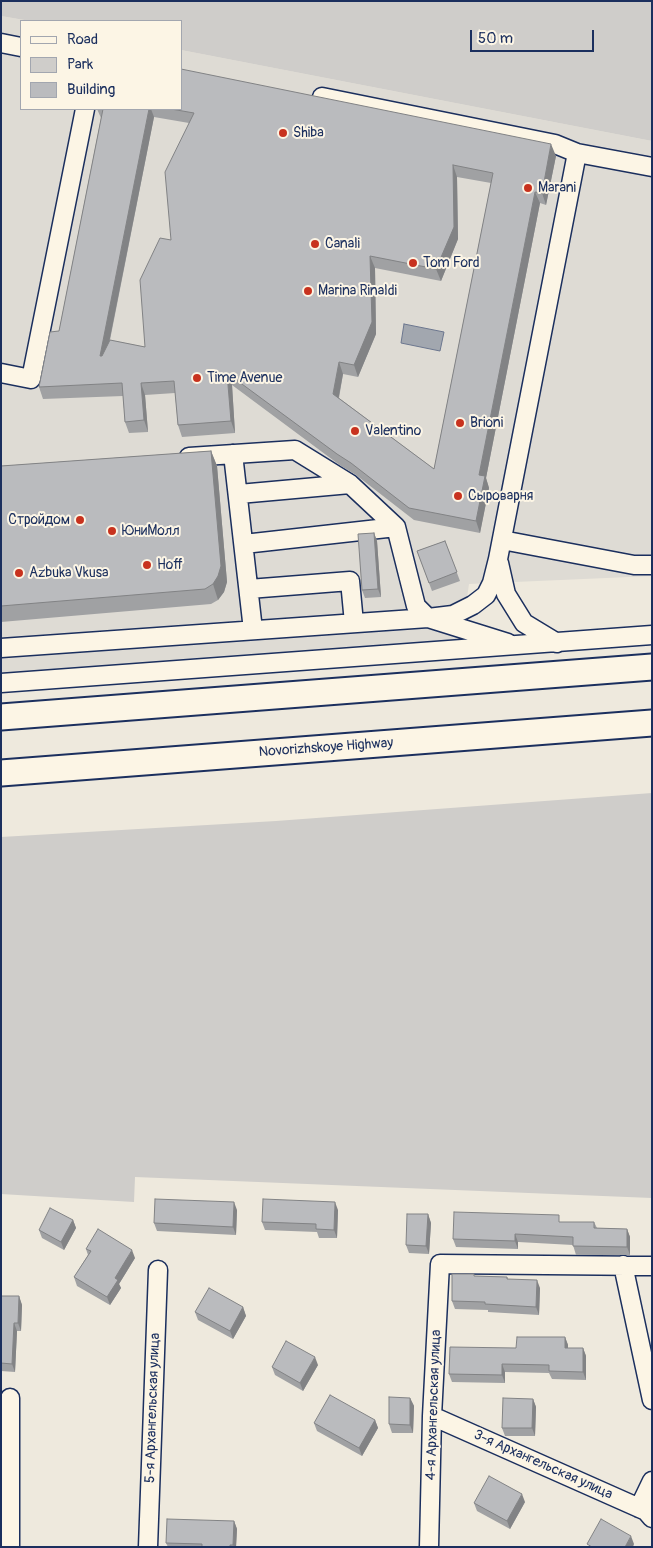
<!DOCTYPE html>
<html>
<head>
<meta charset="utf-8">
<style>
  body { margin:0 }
  #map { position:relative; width:653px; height:1548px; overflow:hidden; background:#eee9dd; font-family:Pangolin,sans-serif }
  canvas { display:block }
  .frame { position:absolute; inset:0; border:2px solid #1b2f5e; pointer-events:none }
  .legend { position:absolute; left:20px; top:20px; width:162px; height:90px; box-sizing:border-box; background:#fcf5e5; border:1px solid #a2a6af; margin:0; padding:6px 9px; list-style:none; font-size:15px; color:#1b2f5e }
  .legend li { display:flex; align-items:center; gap:10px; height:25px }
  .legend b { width:25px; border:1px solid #a2a6af }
  .scale { position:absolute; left:470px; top:30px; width:124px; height:22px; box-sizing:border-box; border:2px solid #1b2f5e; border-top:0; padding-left:6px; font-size:15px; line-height:18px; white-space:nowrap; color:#1b2f5e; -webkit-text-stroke:4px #fcf5e5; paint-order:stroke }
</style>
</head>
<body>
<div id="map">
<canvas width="653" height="1548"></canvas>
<div class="frame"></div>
<ul class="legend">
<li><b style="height:6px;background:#fcf5e5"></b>Road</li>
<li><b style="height:14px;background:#cfcdca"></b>Park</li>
<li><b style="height:14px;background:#babbbe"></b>Building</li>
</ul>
<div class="scale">50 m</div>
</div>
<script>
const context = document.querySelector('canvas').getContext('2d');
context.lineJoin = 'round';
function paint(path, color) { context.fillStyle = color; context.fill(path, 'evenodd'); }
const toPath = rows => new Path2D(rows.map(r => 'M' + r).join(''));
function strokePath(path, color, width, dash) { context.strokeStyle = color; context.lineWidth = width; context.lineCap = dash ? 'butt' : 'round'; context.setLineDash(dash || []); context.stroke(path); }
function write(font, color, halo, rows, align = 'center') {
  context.font = font + ' Pangolin,sans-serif'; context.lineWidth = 4; context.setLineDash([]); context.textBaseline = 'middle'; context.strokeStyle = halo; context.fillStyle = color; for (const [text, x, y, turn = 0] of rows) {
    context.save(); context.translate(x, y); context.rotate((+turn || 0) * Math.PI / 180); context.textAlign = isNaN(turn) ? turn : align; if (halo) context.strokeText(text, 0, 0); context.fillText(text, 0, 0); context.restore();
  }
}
paint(toPath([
  [1,16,30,21,21,21,21,109,181,109,181,50,652,141,652,576,469,584,461,640,1,674]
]), '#dedbd4');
paint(toPath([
  [1,1,652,1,652,141,181,50,181,21,30,21,1,16],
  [652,793,652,1198,135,1177,134,1202,1,1194,1,837,276,821]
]), '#cfcdca');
const water = toPath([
  [404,324,444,332,440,351,401,343,404,324]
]);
paint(water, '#a2a7af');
strokePath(water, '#6c778f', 1);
const minor = toPath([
  [1,43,21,47],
  [322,97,555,144,577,153],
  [1,373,31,379,85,109],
  [233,454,253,630],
  [189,457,295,450,350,484,396,527,416,606,428,618,508,643],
  [239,494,350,484],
  [502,540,634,565,652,565],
  [244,544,396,527],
  [499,563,506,594,524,623,557,643],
  [249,589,350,581,354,623],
  [1,648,428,618,453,615,473,605,486,595,492,583,498,559,577,153,652,167],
  [1,683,652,635],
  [623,1265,652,1400],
  [10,1398,10,1547],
  [432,1416,646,1511,652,1518],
  [639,1508,652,1481],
  [148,1547,158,1270],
  [429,1547,432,1416,440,1264,652,1266]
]);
const highway = toPath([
  [1,717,652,667],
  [1,773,652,723]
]);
strokePath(minor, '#1b2f5e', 21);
strokePath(highway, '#1b2f5e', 29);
strokePath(minor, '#fcf5e5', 18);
strokePath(highway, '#fcf5e5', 25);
paint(toPath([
  [97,109,181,109,556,156,546,205,540,203,486,478,489,488,480,533,414,520,356,475,341,466,232,385,235,433,182,437,178,425,175,393,145,395,148,432,129,433,125,422,123,396,43,399,39,387,59,331,101,118],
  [154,117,189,123,171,240,145,347,110,340],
  [457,177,491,183,434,469,339,398,343,374,358,377,376,334,375,268,441,281,458,239],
  [211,451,217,466,227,582,224,592,218,600,211,604,1,622,1,466],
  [374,533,377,541,381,597,365,598,362,590],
  [445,541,460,581,432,591,417,551],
  [237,1210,236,1235,157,1231,154,1223],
  [338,1210,337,1238,319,1238,317,1232,265,1230,262,1222],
  [428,1214,431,1223,429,1254,409,1253,406,1245],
  [73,1220,76,1228,64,1250,42,1238,39,1230],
  [561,1222,594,1222,597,1228,627,1229,630,1237,630,1255,576,1255,573,1245,518,1242,518,1249,456,1247,453,1239],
  [86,1249,135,1258,119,1284,121,1288,110,1305,77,1286,74,1277,88,1255],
  [474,1274,474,1276,507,1277,508,1279,540,1288,539,1315,488,1312,488,1310,455,1309,452,1301],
  [1,1296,19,1296,22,1305,21,1331,17,1331,15,1372,1,1371],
  [243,1307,246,1316,233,1339,198,1320,195,1312],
  [565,1337,568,1345,568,1348,583,1348,586,1356,586,1380,552,1379,549,1373,505,1372,505,1383,452,1382,449,1374,516,1348],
  [318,1365,303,1391,275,1375,272,1367],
  [410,1398,414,1406,413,1433,392,1433,389,1424],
  [533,1399,536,1407,535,1436,505,1436,502,1428],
  [375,1420,378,1428,362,1456,317,1431,314,1423],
  [525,1502,510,1529,477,1511,474,1503],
  [234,1521,237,1529,236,1547,168,1547,166,1543]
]), '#a0a1a3');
paint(toPath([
  [149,109,151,109,154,117,104,368,100,356],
  [551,144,556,156,546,205,542,193],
  [453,165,457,177,458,239,441,281,436,269],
  [535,192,540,203,486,478,489,488,480,533,476,521,479,475],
  [370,256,375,268,376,334,358,377,354,365],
  [339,362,343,374,337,406,333,394],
  [227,373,232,385,235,433,231,421],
  [141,383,145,395,148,432,144,420],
  [211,451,217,466,227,582,224,592,218,600,213,584],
  [374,533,377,541,381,597,378,589],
  [234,1202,237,1210,236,1235,233,1227],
  [335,1202,338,1210,337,1238,334,1230],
  [428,1214,431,1223,429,1254,426,1246],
  [73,1220,76,1228,64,1250,61,1242],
  [627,1229,630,1237,630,1255,627,1247],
  [515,1234,518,1242,518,1249,515,1241],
  [132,1250,135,1258,119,1284,121,1288,110,1305,107,1297,115,1278],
  [537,1280,540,1288,539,1315,536,1307],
  [19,1296,22,1305,21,1331,18,1323],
  [243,1307,246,1316,233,1339,230,1331],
  [14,1323,17,1331,15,1372,12,1364],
  [565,1337,568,1345,568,1356,565,1348],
  [583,1348,586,1356,586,1380,583,1372],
  [315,1357,318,1365,303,1391,300,1383],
  [502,1364,505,1372,505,1383,502,1375],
  [410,1398,414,1406,413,1433,410,1425],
  [533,1399,536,1407,535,1436,532,1428],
  [375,1420,378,1428,362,1456,359,1448],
  [522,1494,525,1502,510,1529,507,1521],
  [234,1521,237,1529,236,1547,234,1547,233,1545],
  [631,1536,634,1544,633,1547,625,1547]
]), '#828385');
const building = toPath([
  [181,69,551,144,542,193,535,192,479,475,485,476,476,521,409,508,351,463,337,454,227,373,231,421,178,425,174,381,141,383,144,420,125,422,122,383,39,387,50,332,59,331,103,109,149,109,100,356,102,356,110,340,145,347,140,280,160,238,171,240,165,172,194,113,171,109,181,109,181,69],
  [453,165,493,173,434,469,333,394,339,362,354,365,372,322,370,256,436,269,454,227,453,165],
  [211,451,221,566,218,576,213,584,205,589,1,606,1,466,211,451],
  [374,533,378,589,362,590,358,534,374,533],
  [445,541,457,572,429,583,417,551,445,541],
  [155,1199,234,1202,233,1227,154,1223,155,1199],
  [263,1199,335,1202,334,1230,316,1229,316,1224,262,1222,263,1199],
  [50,1208,73,1220,61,1242,39,1230,50,1208],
  [454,1212,559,1215,559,1222,594,1222,594,1228,627,1229,627,1247,573,1246,573,1237,515,1234,515,1241,453,1239,454,1212],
  [407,1214,428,1214,426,1246,406,1245,407,1214],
  [98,1229,132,1250,115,1278,118,1280,107,1297,74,1277,91,1251,86,1249,98,1229],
  [452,1274,474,1274,474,1276,507,1277,507,1279,537,1280,536,1307,485,1304,485,1302,452,1301,452,1274],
  [209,1288,243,1307,230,1331,195,1312,209,1288],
  [1,1296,19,1296,18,1323,14,1323,12,1364,1,1363,1,1296],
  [517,1337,565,1337,565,1348,583,1348,583,1372,549,1371,549,1365,502,1364,502,1375,449,1374,450,1347,516,1348,517,1337],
  [286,1341,315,1357,300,1383,272,1367,286,1341],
  [330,1395,375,1420,359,1448,314,1423,330,1395],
  [389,1397,410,1398,410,1425,389,1424,389,1397],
  [503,1398,533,1399,532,1428,502,1428,503,1398],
  [489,1476,522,1494,507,1521,474,1503,489,1476],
  [167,1519,234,1521,233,1545,230,1545,230,1547,202,1547,202,1544,166,1543,167,1519],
  [601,1519,631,1536,625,1547,592,1547,587,1544,601,1519]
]);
paint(building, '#babbbe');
strokePath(building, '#828385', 1);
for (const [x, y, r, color] of [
  [283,133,5,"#c8321e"],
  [528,188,5,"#c8321e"],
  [315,244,5,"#c8321e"],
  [413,263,5,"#c8321e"],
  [308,291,5,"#c8321e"],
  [197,378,5,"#c8321e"],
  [460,423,5,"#c8321e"],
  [355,431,5,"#c8321e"],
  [458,496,5,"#c8321e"],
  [80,520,5,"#c8321e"],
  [112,531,5,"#c8321e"],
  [147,565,5,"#c8321e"],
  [19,573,5,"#c8321e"]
]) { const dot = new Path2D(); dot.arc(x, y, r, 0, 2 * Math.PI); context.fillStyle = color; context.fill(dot); strokePath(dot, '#fcf5e5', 2); }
write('14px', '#1b2f5e', '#fcf5e5', [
  ["Shiba",293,133],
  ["Marani",538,188],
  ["Canali",325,244],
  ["Tom Ford",423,263],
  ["Marina Rinaldi",318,291],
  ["Time Avenue",207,378],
  ["Brioni",470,423],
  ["Valentino",365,431],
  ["Сыроварня",468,496],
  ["Стройдом",70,520,"right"],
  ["ЮниМолл",122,531],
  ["Hoff",157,565],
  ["Azbuka Vkusa",29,573]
], 'left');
write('14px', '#1b2f5e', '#fcf5e5', [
  ["Novorizhskoye Highway",326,748,-4],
  ["4-я Архангельская улица",434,1405,-88],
  ["5-я Архангельская улица",153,1408,-88],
  ["3-я Архангельская улица",543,1465,24]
]);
</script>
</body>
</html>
